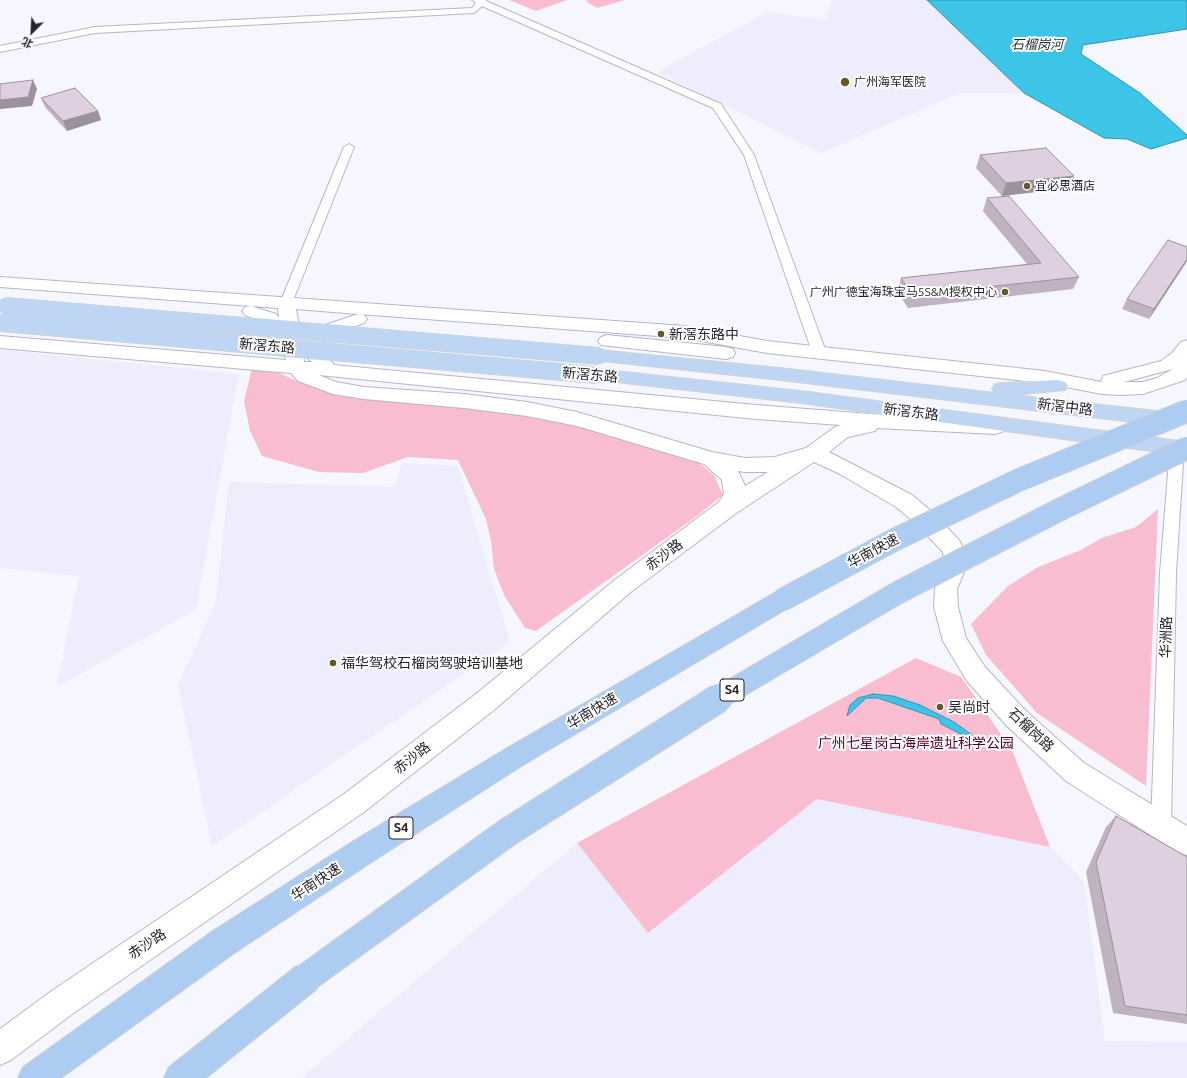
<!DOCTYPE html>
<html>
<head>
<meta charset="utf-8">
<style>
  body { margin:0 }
  #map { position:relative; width:1187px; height:1078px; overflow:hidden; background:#f6f6fe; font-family:Ubuntu,"Noto Sans SC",sans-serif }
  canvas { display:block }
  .north { position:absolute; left:12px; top:12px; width:40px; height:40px; -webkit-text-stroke:3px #fff; paint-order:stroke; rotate:204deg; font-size:11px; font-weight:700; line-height:16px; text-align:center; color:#24242b }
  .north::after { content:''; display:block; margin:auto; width:14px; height:18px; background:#24242b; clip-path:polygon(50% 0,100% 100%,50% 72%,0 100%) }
</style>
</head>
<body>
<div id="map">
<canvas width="1187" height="1078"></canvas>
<div class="north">北</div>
</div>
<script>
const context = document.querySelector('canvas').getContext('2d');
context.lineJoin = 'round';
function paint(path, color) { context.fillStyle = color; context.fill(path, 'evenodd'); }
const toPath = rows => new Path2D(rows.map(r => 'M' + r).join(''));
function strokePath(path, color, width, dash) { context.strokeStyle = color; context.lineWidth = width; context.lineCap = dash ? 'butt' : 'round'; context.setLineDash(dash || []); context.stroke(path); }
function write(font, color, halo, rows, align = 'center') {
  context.font = font + ' Ubuntu,"Noto Sans SC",sans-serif'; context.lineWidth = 4; context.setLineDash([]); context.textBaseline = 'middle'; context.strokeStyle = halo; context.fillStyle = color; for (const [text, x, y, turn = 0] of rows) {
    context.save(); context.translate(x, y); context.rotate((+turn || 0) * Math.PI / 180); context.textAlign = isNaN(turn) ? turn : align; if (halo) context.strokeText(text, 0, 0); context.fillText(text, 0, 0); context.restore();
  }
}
paint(toPath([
  [832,0,929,0,1024,93,960,93,821,153,657,72,767,12,825,20],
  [0,350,239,374,196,609,57,687,79,576,0,568],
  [402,463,458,466,510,642,212,846,178,685,216,601,229,482,395,487],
  [817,799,1050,847,1084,882,1105,1041,1187,1042,1187,1078,302,1078,577,843,648,933]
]), '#ededfd');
paint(toPath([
  [509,0,567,0,536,11],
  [590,0,625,0,597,8,585,1],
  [252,368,270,369,301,383,353,398,471,407,577,425,699,463,714,475,723,495,697,516,536,631,525,628,504,595,494,569,491,541,486,519,458,460,408,457,363,473,319,472,262,456,250,431,244,401],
  [1158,509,1146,786,1037,713,986,655,971,624,1008,586,1038,567,1081,550,1102,538,1136,527],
  [916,658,961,677,1012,750,1050,847,817,799,648,933,577,843]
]), '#f8bdd1');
const water = toPath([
  [927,0,1187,0,1187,29,1083,45,1081,54,1140,93,1187,135,1187,138,1151,149,1127,139,1104,138,1024,93,927,0],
  [873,694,893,696,920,705,954,722,976,738,981,744,941,724,939,719,878,698,866,698,847,716,850,705,858,698,873,694]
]);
paint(water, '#3cc5e7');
strokePath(water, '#3595af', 1);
const minor = toPath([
  [472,0,487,0,486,1,721,104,754,155,826,352,824,355,819,356,814,355,812,352,744,155,713,108,482,6,474,13,95,33,0,52,0,46,95,27,472,8,476,3,472,0],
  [349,144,354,147,292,303,286,307,282,306,280,303,344,147,349,144],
  [1177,443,1182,444,1184,448,1176,573,1171,826,1168,833,1161,836,1154,833,1151,826,1160,573,1170,448,1172,444,1177,443]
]);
const secondary = toPath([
  [0,277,685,326,767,341,1045,371,1101,382,1103,376,1161,361,1172,353,1181,342,1187,340,1187,377,1185,380,1143,394,1120,395,1102,394,1045,383,767,353,685,338,358,314,364,315,367,319,364,323,334,334,324,343,322,351,334,365,756,405,895,416,995,420,1002,422,1005,427,1002,432,995,434,877,428,875,431,848,437,829,452,912,495,930,510,959,540,966,553,967,565,957,589,958,607,966,638,985,667,1025,710,1084,763,1187,826,1187,855,1177,852,1066,781,1007,726,967,681,943,641,934,607,935,589,945,565,943,552,914,522,896,507,840,474,814,462,735,514,632,591,494,710,364,812,75,1012,11,1060,0,1065,0,1029,53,990,344,794,476,694,616,579,719,502,724,494,722,480,704,464,577,426,527,416,464,408,364,399,333,394,298,381,291,373,0,348,0,336,286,360,283,345,280,349,274,351,268,349,265,345,270,334,269,329,264,322,245,315,242,311,245,307,251,306,0,287,0,277],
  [251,306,278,308,279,318,276,314,251,306],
  [296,309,358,314,322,326,310,336,303,352,296,309],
  [303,352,305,356,312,362,304,362,303,352],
  [1173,369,1157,378,1143,382,1124,382,1173,369],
  [319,375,756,419,841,425,835,427,806,448,775,457,745,458,712,452,577,412,527,402,464,394,364,387,336,382,319,375],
  [738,471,745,472,768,472,745,486,738,471],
  [607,335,726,347,733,349,735,353,733,357,726,359,601,345,598,341,601,337,607,335]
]);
const trunk = toPath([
  [599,350,780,368,995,393,992,389,995,384,1002,383,1058,380,1065,382,1068,386,1065,390,1014,395,1174,413,1181,415,1184,420,1181,425,1174,427,780,380,592,360,590,356,592,352,599,350],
  [596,369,801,391,1187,442,1187,456,801,403,589,379,587,375,589,371,596,369]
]);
const motorway = toPath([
  [782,591,790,593,794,600,790,607,525,764,375,860,236,952,61,1078,18,1078,23,1067,214,930,355,840,507,748,774,593,782,591],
  [306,963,317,967,321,978,317,989,206,1078,164,1078,169,1067,295,967,306,963]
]);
strokePath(minor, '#b7b6c9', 2);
strokePath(secondary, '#b7b6c9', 2);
strokePath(trunk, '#d3d3d5', 2);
strokePath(motorway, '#d3d3d5', 2);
paint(minor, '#fff');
paint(secondary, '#fff');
paint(trunk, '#bed6f4');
paint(motorway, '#adccf2');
const trunkBridge = toPath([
  [6,306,599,356],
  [0,323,596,375]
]);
const motorwayBridgeFar1 = toPath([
  [782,600,896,539,1019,480,1187,411],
  [717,699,899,592,1063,508,1187,448]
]);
const motorwayBridge = toPath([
  [306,978,508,832,719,698]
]);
strokePath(trunkBridge, '#d3d3d5', 18, []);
strokePath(motorwayBridgeFar1, '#d3d3d5', 24, []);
strokePath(motorwayBridge, '#d3d3d5', 30, []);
strokePath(trunkBridge, '#bed6f4', 17);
strokePath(motorwayBridgeFar1, '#adccf2', 22);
strokePath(motorwayBridge, '#adccf2', 28);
paint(toPath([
  [41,98,98,111,101,120,67,131,45,107],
  [980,155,1069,188,1002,196,976,168],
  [987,198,1079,277,1073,289,908,308,897,291,901,278,1027,264,983,211],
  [1187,247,1187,261,1149,319,1122,309,1127,299],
  [1116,816,1187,857,1187,1024,1113,1013,1086,872,1106,827]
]), '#bfb3c1');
paint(toPath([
  [33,80,37,89,32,106,0,109,0,100],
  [98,111,101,120,67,131,63,121],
  [1074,176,1069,188,1002,196,1006,183],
  [1187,259,1187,261,1149,319,1154,309]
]), '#9b929d');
const building = toPath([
  [33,80,28,97,0,100,0,84,33,80],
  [75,88,98,111,63,121,41,98,75,88],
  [1046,148,1074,176,1006,183,980,155,1046,148],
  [1009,196,1079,277,912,295,901,278,1041,263,987,198,1009,196],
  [1168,240,1187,247,1187,259,1154,309,1127,299,1168,240],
  [1116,816,1187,857,1187,1015,1125,1006,1096,862,1116,816]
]);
paint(building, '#ded0e0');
strokePath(building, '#9b929d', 1);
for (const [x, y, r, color] of [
  [845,82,5,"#625a26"],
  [1027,186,4,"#625a26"],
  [1005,292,4,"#625a26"],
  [661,334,4,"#625a26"],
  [333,663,4,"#625a26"],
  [940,707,4,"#625a26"]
]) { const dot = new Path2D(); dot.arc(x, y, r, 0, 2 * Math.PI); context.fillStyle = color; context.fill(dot); strokePath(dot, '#fff', 1.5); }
write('12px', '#24242b', '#fff', [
  ["广州海军医院",854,82],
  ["宜必思酒店",1035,186],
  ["广州广德宝海珠宝马5S&M授权中心",997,292,"right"]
], 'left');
write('italic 13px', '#192f36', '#fff', [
  ["石榴岗河",1037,45]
]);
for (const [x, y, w] of [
  [732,690,24],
  [401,828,24]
]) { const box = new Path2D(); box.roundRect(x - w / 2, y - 11, w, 22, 3); context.fillStyle = '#fff'; context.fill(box); strokePath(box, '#24242b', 1); }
write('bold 13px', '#24242b', null, [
  ["S4",732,690],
  ["S4",401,828]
]);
write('14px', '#24242b', '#fff', [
  ["新滘东路中",669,334],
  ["福华驾校石榴岗驾驶培训基地",341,663],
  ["吴尚时",948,707]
], 'left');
write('14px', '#24242b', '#fff', [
  ["新滘东路",267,346,5],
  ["新滘东路",590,375,5],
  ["新滘中路",1065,407,7],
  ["新滘东路",911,412,7],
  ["华南快速",873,551,-28],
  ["赤沙路",664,555,-37],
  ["华洲路",1166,637,-88],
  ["华南快速",592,711,-31],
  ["石榴岗路",1031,730,43],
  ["赤沙路",412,758,-38],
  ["华南快速",316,882,-33],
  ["赤沙路",147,944,-34]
]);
write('14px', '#54002c', '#fff', [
  ["广州七星岗古海岸遗址科学公园",916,743]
]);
</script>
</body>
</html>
